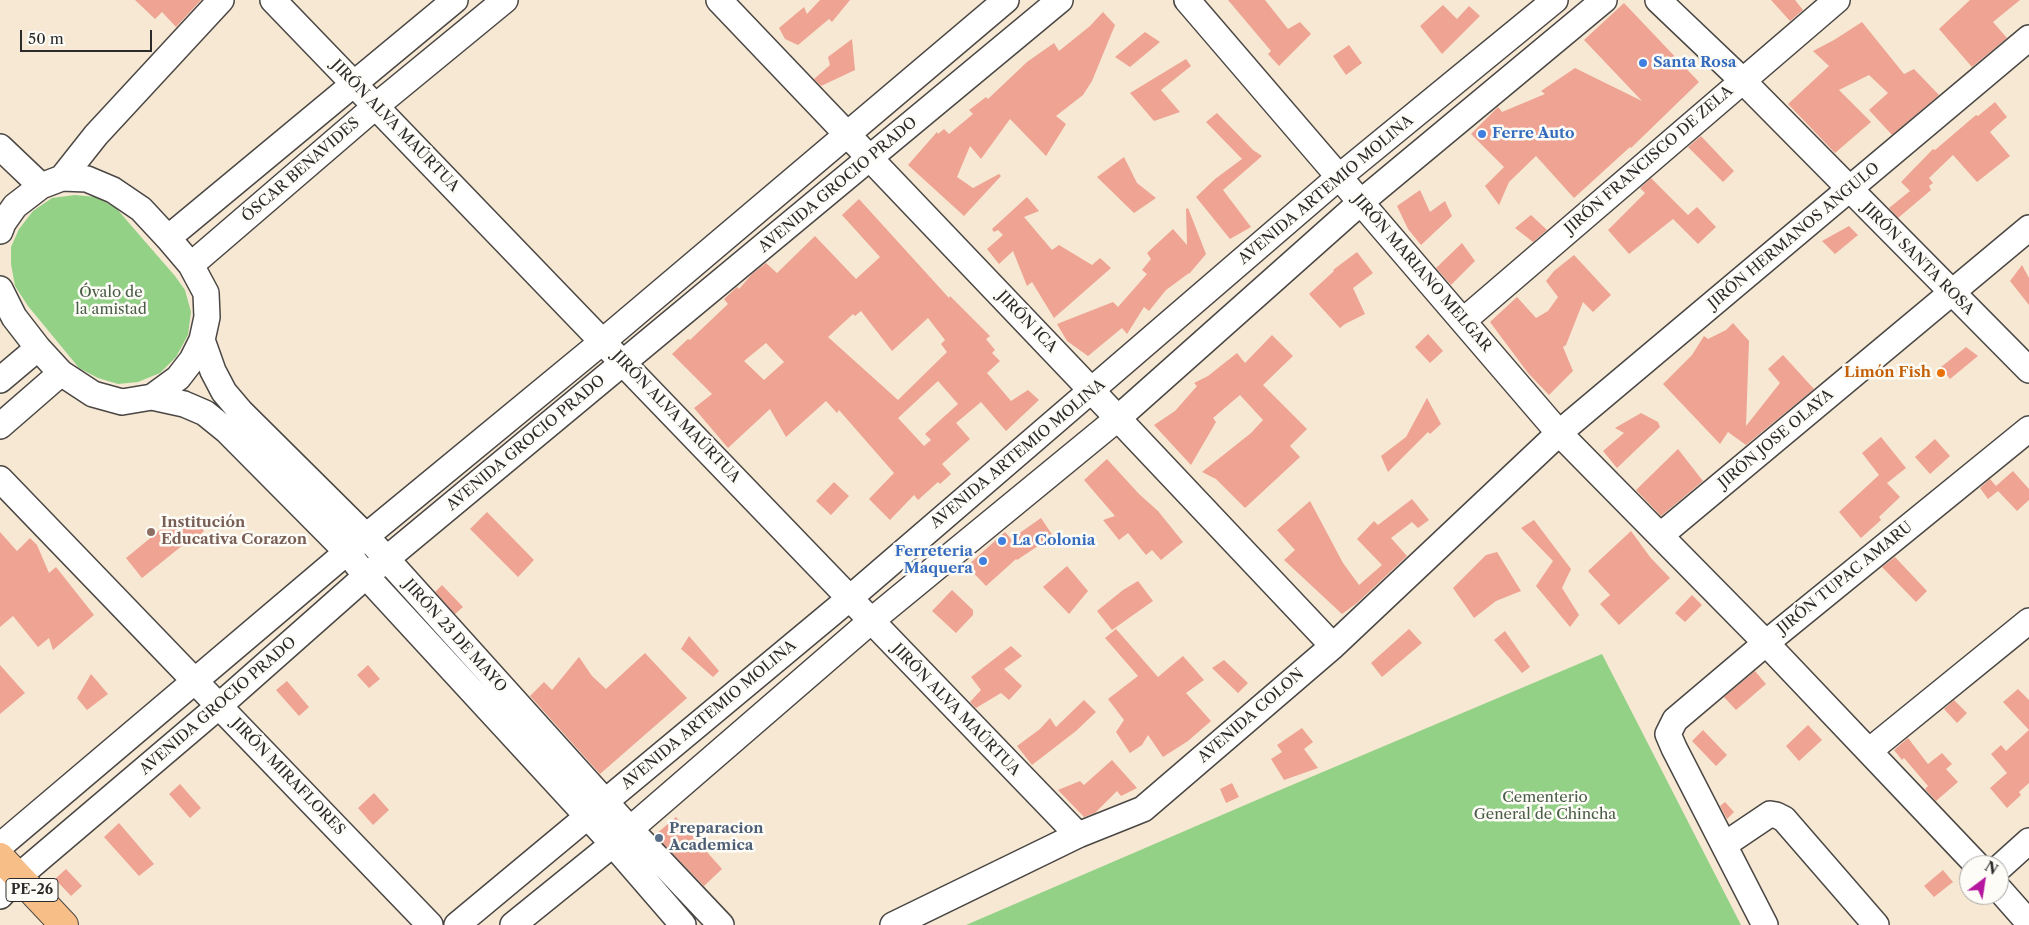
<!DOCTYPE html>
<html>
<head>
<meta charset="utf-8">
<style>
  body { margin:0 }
  #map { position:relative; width:2029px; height:925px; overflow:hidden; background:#f7e8d3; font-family:"Libre Caslon Text",serif }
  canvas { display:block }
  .north { position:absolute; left:1959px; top:855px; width:50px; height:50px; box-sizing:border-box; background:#fdfcf7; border:1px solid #a9a8a5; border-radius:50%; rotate:31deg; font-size:14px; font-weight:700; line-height:20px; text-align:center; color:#2b2b2b }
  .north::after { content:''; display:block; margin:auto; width:18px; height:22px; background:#b5179e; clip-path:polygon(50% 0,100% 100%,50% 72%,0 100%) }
  .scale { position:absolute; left:20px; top:30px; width:132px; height:22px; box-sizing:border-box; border:2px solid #2b2b2b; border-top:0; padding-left:6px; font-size:15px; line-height:18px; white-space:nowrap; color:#2b2b2b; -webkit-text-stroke:4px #fdfcf7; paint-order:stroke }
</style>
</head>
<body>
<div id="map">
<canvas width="2029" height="925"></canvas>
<div class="north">N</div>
<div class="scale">50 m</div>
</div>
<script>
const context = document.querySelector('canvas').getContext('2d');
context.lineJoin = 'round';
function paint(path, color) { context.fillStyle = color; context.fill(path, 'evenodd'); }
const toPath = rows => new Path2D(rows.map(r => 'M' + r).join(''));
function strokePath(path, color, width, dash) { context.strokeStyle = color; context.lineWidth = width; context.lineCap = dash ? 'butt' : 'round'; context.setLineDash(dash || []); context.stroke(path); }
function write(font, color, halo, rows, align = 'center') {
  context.font = font + ' "Libre Caslon Text",serif'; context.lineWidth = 5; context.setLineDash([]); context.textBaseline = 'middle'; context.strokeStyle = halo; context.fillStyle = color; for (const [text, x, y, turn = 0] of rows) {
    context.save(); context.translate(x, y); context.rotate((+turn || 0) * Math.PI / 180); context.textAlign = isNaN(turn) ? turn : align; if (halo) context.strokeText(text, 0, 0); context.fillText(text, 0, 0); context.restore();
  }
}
paint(toPath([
  [75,195,96,197,116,208,175,276,185,290,191,312,188,335,176,357,160,373,138,382,118,384,98,378,79,368,28,306,15,286,11,264,11,247,19,229,33,211,52,198],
  [1602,654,1741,925,966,925,1273,793]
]), '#93d187');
paint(toPath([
  [135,0,201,0,176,27,162,12,155,19],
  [820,0,850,0,832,22,829,19,798,45,785,39,779,28,804,7,807,14],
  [1228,0,1265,0,1288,29,1300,22,1311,34,1279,66,1268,54,1271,51],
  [1771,0,1795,0,1803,10,1790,21],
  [1970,0,2020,0,1993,22,2007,38,1972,67,1939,29],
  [1624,3,1699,82,1631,148,1630,147,1574,198,1536,156,1509,182,1499,205,1485,186,1504,167,1471,134,1498,107,1502,112,1545,94,1541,91,1575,68,1642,101,1584,40],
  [1443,5,1457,19,1469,6,1480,16,1442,54,1420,26],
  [1103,12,1115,25,1092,81,1083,95,1056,116,1066,124,1046,156,1010,119,981,159,970,146,957,177,973,188,999,174,1001,176,964,216,908,165,937,132,938,134,944,129,949,134,973,114,969,110,986,97,988,99,1027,62,1054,43,1059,51,1090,26],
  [1862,22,1904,74,1914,69,1939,95,1892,135,1869,110,1888,93,1869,75,1839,90,1871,122,1835,153,1788,104,1829,66,1813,51,1834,40],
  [1145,32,1160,42,1130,67,1115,57],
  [852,39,855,70,821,86,814,79,830,65,828,57],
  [1349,45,1362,63,1346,75,1333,56],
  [1186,59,1191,66,1161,90,1180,112,1154,121,1130,93],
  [1995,102,2007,117,1990,132,2010,156,1977,182,1953,155,1929,178,1933,183,1929,186,1931,190,1898,218,1889,208,1910,191,1901,182,1933,149,1935,150,1976,115,1978,116],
  [1217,113,1253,150,1262,156,1223,190,1251,227,1230,239,1196,197,1215,179,1242,159,1206,122],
  [1701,136,1734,171,1723,182,1688,147],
  [1124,157,1137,183,1156,198,1134,213,1097,177],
  [1651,178,1688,215,1697,207,1716,227,1698,244,1673,219,1629,254,1608,230,1645,193,1640,188],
  [1420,190,1430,212,1445,201,1452,216,1421,245,1408,229,1397,206],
  [1027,197,1039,211,1024,217,1052,250,1059,245,1092,265,1100,258,1111,268,1054,318,1032,282,1027,286,1013,251,999,264,987,249,1003,235,998,230,994,232,992,229],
  [859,199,949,298,950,296,990,336,986,339,995,350,992,353,1000,361,987,373,1011,401,1028,390,1039,400,1006,431,981,402,956,423,970,439,942,464,951,474,940,484,938,482,918,500,914,495,890,520,869,499,894,473,839,410,837,413,826,401,786,437,770,409,728,448,694,408,712,394,672,354,688,339,690,340,728,304,724,299,737,287,739,289,752,274,766,263,777,273,815,236,856,279,880,257,842,215],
  [861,311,892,351,928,318,945,340,941,344,947,352,898,400,828,337,853,314,855,316],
  [766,343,784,362,764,380,744,361],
  [938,381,958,404,925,434,931,440,924,446,898,418],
  [1188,208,1206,254,1189,274,1189,273,1166,290,1149,311,1144,307,1127,334,1122,328,1088,356,1067,341,1057,324,1113,302,1118,307,1147,274,1142,270,1151,259,1147,253,1173,229,1187,245,1186,209],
  [1531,215,1547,230,1533,242,1515,228],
  [1849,226,1858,235,1835,254,1822,241],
  [1462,243,1475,261,1451,285,1436,268],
  [1357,252,1373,273,1353,288,1365,314,1345,324,1340,328,1309,294,1334,271,1333,270],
  [1574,255,1611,295,1593,312,1583,302,1566,345,1563,347,1573,371,1549,395,1528,373,1490,322,1517,297,1536,318,1548,311,1558,297,1546,281,1554,271],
  [2022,265,2029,278,2029,305,2010,281],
  [1733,323,1749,341,1746,426,1780,383,1768,369,1783,355,1814,389,1746,445,1728,432,1720,444,1663,384,1692,355,1704,336,1708,339,1726,330],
  [1428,334,1443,351,1430,363,1415,347],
  [1272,335,1293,356,1263,385,1307,429,1290,446,1300,457,1245,508,1216,479,1202,472,1251,433,1263,420,1240,395,1213,418,1216,422,1191,465,1154,425,1175,411,1197,386,1194,383,1208,376,1237,353,1245,363],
  [1966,347,1978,356,1950,379,1941,367],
  [1427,398,1441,424,1430,434,1428,432,1388,472,1381,456,1406,437],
  [1641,413,1658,422,1660,427,1617,468,1603,451,1624,433,1615,428],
  [1881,437,1906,468,1887,483,1900,497,1879,517,1881,520,1861,538,1839,512,1879,475,1862,453],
  [1935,439,1950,456,1930,474,1915,457],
  [1678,449,1703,481,1661,516,1636,490],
  [1107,459,1139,494,1158,511,1183,542,1161,560,1152,550,1146,555,1128,533,1119,540,1103,520,1115,516,1084,480],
  [2013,471,2029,489,2029,500,2017,511,1998,491,1988,499,1980,488,1990,479,1996,486],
  [834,482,849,496,831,515,816,501],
  [1412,499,1429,520,1418,528,1412,522,1391,538,1407,556,1357,603,1342,614,1284,560,1295,550,1277,530,1310,501,1343,563,1359,585,1382,565,1357,539,1374,521,1378,525],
  [487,512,534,560,518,577,470,529],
  [1041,518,1053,536,1017,560,1016,559,986,586,967,566,1005,532,1011,539],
  [193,519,204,531,191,543,180,531],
  [1534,520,1571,569,1562,588,1579,615,1570,627,1536,586,1553,561,1521,528],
  [171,521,188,541,142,578,126,558],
  [1631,531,1650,557,1670,578,1619,625,1600,604,1610,595,1588,571],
  [0,532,17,551,30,538,37,545,49,573,56,567,94,615,53,650,49,638,38,647,13,616,0,627],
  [1497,552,1521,591,1496,601,1474,618,1453,588,1486,555],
  [1895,557,1927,591,1916,602,1882,567],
  [1067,566,1088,591,1069,614,1043,587],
  [1138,581,1153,601,1112,630,1097,611,1123,590],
  [442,585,463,607,455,614,435,592],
  [952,590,973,610,973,615,956,633,932,611],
  [1692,595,1702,605,1685,622,1675,613],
  [1116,629,1158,677,1183,656,1204,680,1186,693,1211,721,1188,741,1163,757,1148,735,1142,745,1130,753,1116,732,1124,720,1108,699,1138,676,1105,638],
  [1409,629,1422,643,1382,677,1371,663],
  [1505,631,1530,667,1522,673,1494,640],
  [689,636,719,671,713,677,681,649],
  [1011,646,1022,656,1004,669,1022,686,1009,700,1001,693,976,708,970,702,981,690,971,677],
  [645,653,687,698,600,774,530,696,544,682,552,690,579,657,592,676,606,689],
  [1224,660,1248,683,1238,693,1212,668],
  [0,665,25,693,0,714],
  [368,665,380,679,369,688,357,675],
  [1755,671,1766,684,1736,710,1724,697],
  [91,674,108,694,87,710,77,698],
  [287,681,309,707,299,716,276,690],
  [2018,689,2029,700,2029,730,2003,702],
  [1084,700,1096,712,1076,731,1032,765,1017,746,1040,729,1050,718,1056,727],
  [1954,700,1967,713,1957,723,1944,709],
  [1808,725,1822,740,1799,761,1786,746],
  [1302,728,1313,742,1304,749,1318,768,1284,780,1271,759,1282,752,1277,745],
  [1703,730,1727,755,1716,766,1692,741],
  [2029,730,2029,783,2019,792,2021,795,2007,808,1990,788,2007,773,1991,754,2001,745,2006,751],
  [1908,738,1928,764,1942,753,1952,764,1946,769,1958,782,1936,801,1925,789,1928,786,1904,758,1902,760,1894,750],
  [1112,760,1137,788,1121,796,1117,791,1095,813,1084,817,1058,790,1080,781,1084,785],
  [1232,783,1239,797,1226,803,1220,789],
  [180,784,201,808,190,818,169,794],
  [374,793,389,810,373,825,358,808],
  [1725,802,1734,812,1727,819,1720,806],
  [676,817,722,869,704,886,655,835],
  [119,823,154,864,139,876,104,837],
  [66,869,82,886,71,896,55,879],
  [1943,870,1953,882,1934,897,1924,886]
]), '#eea393');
const minor = toPath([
  [273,0,1078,835],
  [719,0,1092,391,1333,646],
  [1187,0,1559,433,1766,643,1977,865],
  [1658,0,1742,80,2029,370],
  [0,147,41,186],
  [62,178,96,135,221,0],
  [0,231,3,223,15,206,41,186,62,178,87,179,113,190,141,209,168,238,191,265,206,293,207,317,202,340,192,360,178,378,152,397,122,402,93,394,61,373,38,348,14,317,0,289],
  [168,238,455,0],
  [191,265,376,106,505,0],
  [1463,321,1837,0],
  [202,340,213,371,224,392,241,412,366,536,630,829,721,925],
  [0,380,38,348],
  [152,397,184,404,205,413,226,430,347,552,366,576,613,844,683,925],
  [0,426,61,373],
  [0,479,430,925],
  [1661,535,2029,228],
  [1869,751,2029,621],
  [1724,845,1770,814,1776,815,1784,819,1876,925],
  [0,846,347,552,602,342,1006,0],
  [1999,868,2029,841],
  [1999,889,2029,923],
  [0,896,19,876,219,706,366,576,1060,0],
  [457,925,850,598,1339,177,1555,0],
  [513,925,613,844,871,621,1117,419,1361,202,1604,0],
  [893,925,1078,835,1143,809,1333,646,1559,433,2029,38],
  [1765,925,1674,748,1668,734,1675,720,1766,643,2029,429]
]);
const highway = toPath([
  [0,857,64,925]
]);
strokePath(minor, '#4a4744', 28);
strokePath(highway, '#4a4744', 30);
strokePath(minor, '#fff', 25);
strokePath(highway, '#f7be87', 28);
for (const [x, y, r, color] of [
  [1643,63,5,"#3f7fe0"],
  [1482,134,5,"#3f7fe0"],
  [1941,373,5,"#e8710a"],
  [151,532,5,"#8d6e63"],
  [1002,541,5,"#3f7fe0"],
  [983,561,5,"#3f7fe0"],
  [659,838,5,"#5c6f8a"]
]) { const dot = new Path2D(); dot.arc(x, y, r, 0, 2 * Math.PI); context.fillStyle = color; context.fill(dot); strokePath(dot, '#fdfcf7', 2); }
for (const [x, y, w] of [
  [32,890,52]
]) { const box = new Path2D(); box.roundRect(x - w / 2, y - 11.5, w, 23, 4); context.fillStyle = '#fdfcf7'; context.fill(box); strokePath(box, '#2b2b2b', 1); }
write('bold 14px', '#2b2b2b', null, [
  ["PE-26",32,890]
]);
write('bold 15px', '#366cbe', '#fdfcf7', [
  ["Santa Rosa",1653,63],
  ["Ferre Auto",1492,134],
  ["La Colonia",1012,541],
  ["Ferreteria",973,552,"right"],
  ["Maquera",973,569,"right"]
], 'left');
write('15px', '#2b2b2b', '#fdfcf7', [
  ["JIRÓN ALVA MAÚRTUA",395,126,46],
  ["JIRÓN FRANCISCO DE ZELA",1649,160,-41],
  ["ÓSCAR BENAVIDES",301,170,-41],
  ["AVENIDA GROCIO PRADO",838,185,-40],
  ["AVENIDA ARTEMIO MOLINA",1326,190,-40],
  ["JIRÓN HERMANOS ANGULO",1794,236,-40],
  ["JIRÓN SANTA ROSA",1918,259,45],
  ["JIRÓN MARIANO MELGAR",1422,273,49],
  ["JIRÓN ICA",1027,322,46],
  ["JIRÓN ALVA MAÚRTUA",676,417,46],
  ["JIRÓN JOSE OLAYA",1776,439,-40],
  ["AVENIDA GROCIO PRADO",526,443,-40],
  ["AVENIDA ARTEMIO MOLINA",1018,454,-40],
  ["JIRÓN TUPAC AMARU",1845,578,-39],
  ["JIRÓN 23 DE MAYO",455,636,48],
  ["AVENIDA GROCIO PRADO",218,706,-41],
  ["JIRÓN ALVA MAÚRTUA",956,710,46],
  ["AVENIDA ARTEMIO MOLINA",709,715,-40],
  ["AVENIDA COLON",1251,716,-41],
  ["JIRÓN MIRAFLORES",288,777,46]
]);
write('15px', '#4a5d47', '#fdfcf7', [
  ["Óvalo de",111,293],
  ["la amistad",111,310],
  ["Cementerio",1545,798],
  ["General de Chincha",1545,815]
]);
write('bold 15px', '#c56008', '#fdfcf7', [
  ["Limón Fish",1931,373]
], 'right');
write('bold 15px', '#785e54', '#fdfcf7', [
  ["Institución",161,523],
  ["Educativa Corazon",161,540]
], 'left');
write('bold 15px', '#4e5e75', '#fdfcf7', [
  ["Preparacion",669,829],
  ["Academica",669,846]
], 'left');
</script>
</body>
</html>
